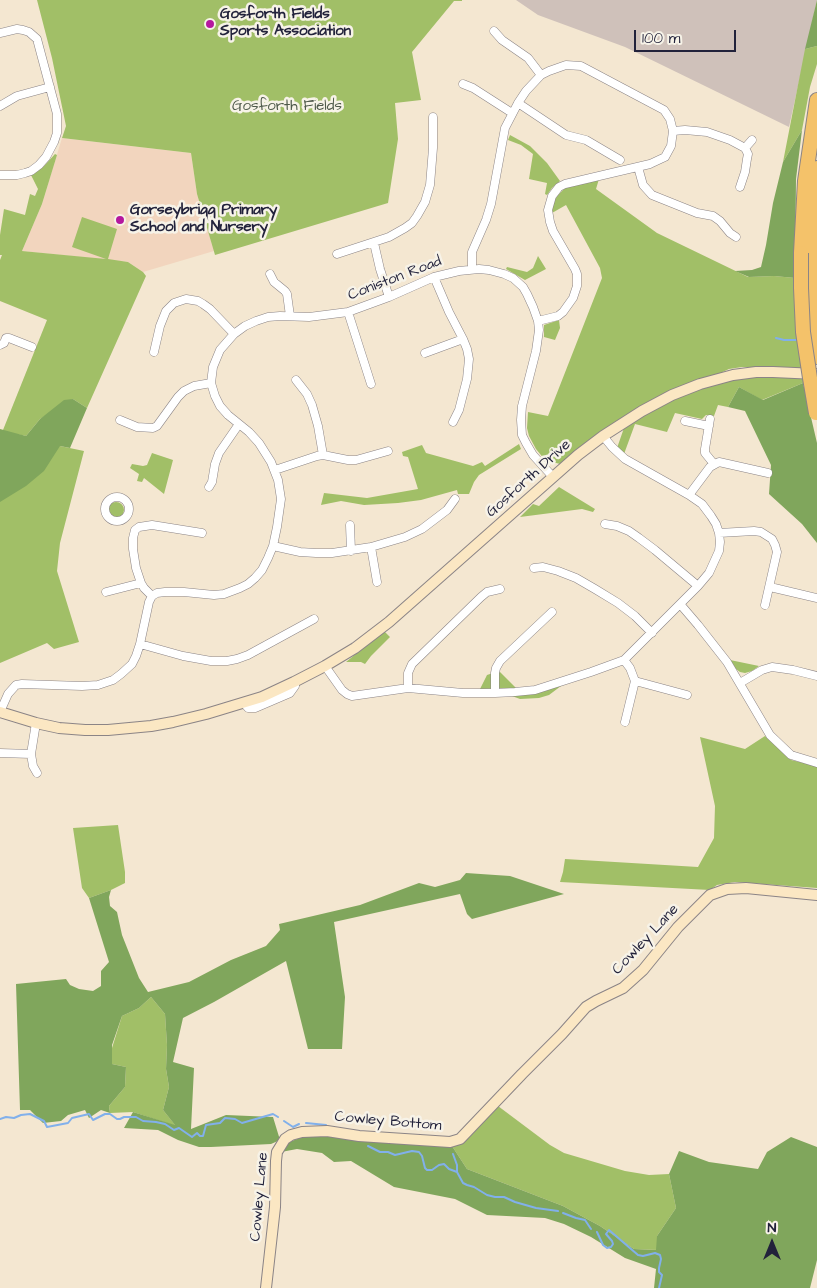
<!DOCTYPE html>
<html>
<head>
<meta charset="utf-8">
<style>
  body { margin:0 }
  #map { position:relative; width:817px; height:1288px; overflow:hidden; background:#f4e7d1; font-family:"Architects Daughter",sans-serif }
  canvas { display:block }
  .north { position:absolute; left:747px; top:1218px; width:50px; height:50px; -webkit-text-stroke:4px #f7f3e8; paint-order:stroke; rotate:0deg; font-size:14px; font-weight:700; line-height:20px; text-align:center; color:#22223b }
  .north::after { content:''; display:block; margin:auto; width:18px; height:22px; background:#22223b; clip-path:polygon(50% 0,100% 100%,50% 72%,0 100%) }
  .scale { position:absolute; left:634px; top:30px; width:102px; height:22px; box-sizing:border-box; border:2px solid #22223b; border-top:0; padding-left:6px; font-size:15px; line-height:18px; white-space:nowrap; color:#22223b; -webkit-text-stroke:4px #f7f3e8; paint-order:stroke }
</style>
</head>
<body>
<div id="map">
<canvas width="817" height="1288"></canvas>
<div class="north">N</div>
<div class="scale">100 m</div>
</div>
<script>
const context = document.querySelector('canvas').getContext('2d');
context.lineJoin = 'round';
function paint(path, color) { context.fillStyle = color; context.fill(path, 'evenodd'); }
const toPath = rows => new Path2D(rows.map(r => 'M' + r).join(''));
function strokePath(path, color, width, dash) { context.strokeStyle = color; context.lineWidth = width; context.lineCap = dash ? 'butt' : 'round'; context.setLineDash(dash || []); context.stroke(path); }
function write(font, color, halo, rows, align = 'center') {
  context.font = font + ' "Architects Daughter",sans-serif'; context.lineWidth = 5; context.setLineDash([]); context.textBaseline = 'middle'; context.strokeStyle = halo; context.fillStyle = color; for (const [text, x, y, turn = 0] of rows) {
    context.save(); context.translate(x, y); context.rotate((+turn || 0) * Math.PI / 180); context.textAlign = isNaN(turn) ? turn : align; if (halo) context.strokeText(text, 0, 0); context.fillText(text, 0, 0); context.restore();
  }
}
paint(toPath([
  [62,138,191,153,197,194,214,251,143,272,128,262,22,251,42,204]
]), '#f2d5be');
paint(toPath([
  [516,0,817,0,789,127,625,47,538,15]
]), '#cfc1ba');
paint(toPath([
  [37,0,462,0,462,1,454,1,412,52,421,100,395,103,398,139,388,203,215,255,197,194,191,153,62,138,66,126,52,58],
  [817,46,817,64,810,87,802,130,783,162,805,49],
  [510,135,530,146,547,163,560,181,552,188,547,195,545,194,547,183,529,179,533,154,521,145,508,140],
  [55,154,57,155,42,204,22,251,106,259,72,247,82,217,117,229,108,259,128,262,143,272,146,276,87,408,73,399,40,419,26,436,16,434,60,446,84,451,60,543,57,571,79,642,54,649,47,643,0,663,0,430,3,430,47,320,0,301,0,260,2,255,0,255,0,235,4,209,25,215,30,194,35,196,38,189,31,175,44,166],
  [599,179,596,189,657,233,748,277,774,276,795,278,804,370,742,367,729,369,714,376,696,381,560,464,545,460,536,449,529,436,527,428,528,412,548,416,602,278,600,268,566,205,552,213,552,203,558,195,565,188],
  [538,256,546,269,525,280,506,269,507,267,527,272,533,268],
  [559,320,560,328,555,340,544,337,544,325],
  [744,377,803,377,803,383,762,400,739,387,728,407,718,405,714,416,706,415,702,419,675,413,667,432,635,424,624,454,617,448,624,428,658,406,682,395,709,385],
  [519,444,521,449,479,475,474,482,469,494,458,494,457,490,421,500,398,503,364,505,341,501,321,505,324,493,367,498,418,489,408,457,403,456,402,452,422,445,426,453,473,466,482,462,485,466],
  [152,453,173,460,164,494,144,478,142,482,137,481,139,474,130,468,132,464,143,466,147,465],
  [559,487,595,509,593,512,582,509,520,517,533,504,539,506],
  '108 510a8 8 0 1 1 16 0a8 8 0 1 1-16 0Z',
  [384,631,390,637,371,656,365,664,361,662,346,662],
  [730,660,759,666,752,671,745,673,740,672,736,669],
  [499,671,516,688,480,689,487,675],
  [565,683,549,695,539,698,520,699,512,696,529,694],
  [765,736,791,760,817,766,817,888,735,882,717,885,710,890,560,882,563,872,565,859,698,867,714,838,715,806,700,737,745,749],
  [118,825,125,872,125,883,111,890,89,898,82,888,73,828],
  [151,997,165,1014,167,1045,166,1069,169,1087,163,1110,176,1126,133,1112,110,1113,109,1106,125,1087,126,1067,112,1064,112,1048,122,1016,139,1008],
  [498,1106,550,1145,564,1153,625,1171,649,1175,669,1174,676,1208,657,1236,657,1250,634,1249,600,1226,563,1206,467,1169,452,1146]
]), '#a1bf67');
paint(toPath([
  [817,0,817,46,805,49],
  [802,130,796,179,795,278,774,276,749,277,735,271,752,270,761,267,766,245,773,203,783,162],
  [803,383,817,443,817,543,802,524,769,494,771,465,745,411,728,407,739,387,763,400],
  [73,399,87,408,70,448,60,446,44,471,26,486,0,502,0,429,26,436,40,419,64,400],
  [466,873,510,876,564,894,472,919,467,914,460,894,334,922,345,997,342,1049,308,1049,286,961,214,1002,183,1018,173,1062,194,1068,191,1129,226,1115,273,1117,280,1140,271,1144,211,1147,199,1147,178,1140,158,1130,124,1128,133,1112,175,1125,163,1110,169,1087,166,1069,167,1045,165,1014,151,997,139,1008,122,1016,112,1045,112,1064,126,1067,125,1087,109,1106,110,1113,101,1110,89,1118,85,1110,68,1115,61,1121,43,1123,30,1110,20,1110,16,984,66,979,70,985,79,989,93,991,101,986,101,971,109,962,89,898,111,890,109,897,110,906,117,912,122,935,139,978,148,992,189,982,231,960,266,946,280,930,279,924,360,905,419,883,435,887,460,880],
  [318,1135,452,1146,467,1169,563,1206,600,1226,634,1249,656,1250,657,1236,676,1208,669,1174,679,1151,709,1162,758,1169,767,1152,791,1137,817,1147,817,1260,810,1288,654,1288,656,1269,625,1258,591,1237,564,1224,545,1218,487,1215,455,1199,394,1187,351,1161,334,1162,322,1153,297,1149,281,1152,287,1143,302,1137]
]), '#80a65c');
strokePath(toPath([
  [776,338,784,340,798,340],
  [0,1119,6,1117,14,1118,21,1115,30,1114,44,1121,47,1127,68,1123,72,1118,89,1114,93,1120,105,1114,110,1114,117,1119,120,1119,124,1117,136,1117,143,1121,156,1122,165,1124,174,1130,179,1128,192,1137,197,1133,200,1136,203,1136,206,1125,220,1123,225,1118,235,1119,242,1123,273,1114,278,1117],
  [284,1121,293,1127,299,1124],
  [306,1123,326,1125],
  [368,1146,380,1152,388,1152,395,1155,412,1151,419,1152,422,1156,425,1168,427,1170,432,1170,439,1165,444,1164,449,1169,457,1172,463,1183,467,1185,474,1187,487,1195,495,1197,504,1197,515,1202,536,1208,558,1211],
  [453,1154,457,1165,457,1172],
  [563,1213,576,1218,585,1220,591,1229],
  [597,1232,603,1245,607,1248,611,1247,613,1244,612,1241,606,1234,609,1230,638,1255,643,1256,655,1253,660,1255,661,1259,659,1268,659,1272,662,1275,659,1288]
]), '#81b0eb', 2);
const street = toPath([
  [494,31,502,40,528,58,541,75],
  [0,33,17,29,23,30,29,32,37,39,57,114,57,133,54,142,46,157,39,165,31,171,25,173,17,175,0,175],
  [463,84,473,88,512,113],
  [518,103,566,135,586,140,620,160],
  [0,106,17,96,50,87],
  [673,131,685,130,707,132,730,140,745,148,748,154,747,159,745,172,740,187],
  [745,148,752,140],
  [638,167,643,185,652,195,697,213,713,216,720,221,730,233,736,237],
  [374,243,380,269,389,297],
  [337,254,389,237,405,228,412,223,417,216,425,202,430,185,433,148,433,117],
  [472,269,472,252,486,220,491,204,505,128,518,103,526,91,541,75,549,71,566,65,581,66,664,110,670,119,673,131,671,146,665,157,650,164,565,184,559,187,552,196,548,210,550,222,553,231,575,269,577,274,577,286,573,298,563,312,558,316,538,321],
  [270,274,274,282,285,291,287,294,290,316],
  [434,277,449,312,463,339,467,349,469,359,467,379,459,410,453,422],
  [348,312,371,384],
  [0,345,4,343,6,338,9,338,32,347],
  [154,352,160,326,166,311,174,303,186,299,198,301,203,304,210,309,234,334],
  [425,353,463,339],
  [296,380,307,394,312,405,318,426,323,455],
  [710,419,705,449,705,453,714,464],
  [120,420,137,427,153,428,157,426,178,397,184,391,194,386,211,383],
  [685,421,709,426],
  [275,470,317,456,323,455,348,460,356,460,388,451],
  [209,487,212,482,215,464,219,453,239,424],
  [689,495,710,467,719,462,768,473],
  '105 509a12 12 0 1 1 24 0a12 12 0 1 1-24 0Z',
  [605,524,617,526,629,531,639,538,655,550,698,586],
  [350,525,351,551],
  [719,533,754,531,761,532,772,539,775,545,777,552,765,605],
  [273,546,300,552,316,553,332,553,371,547,405,537,422,529,447,510,455,499],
  [371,547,377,582],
  [534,568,543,567,558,571,576,578,595,589,618,603,635,616,652,633],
  [770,587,817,598],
  [106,592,141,583],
  [152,596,144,588,141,583,136,568,133,549,133,538,135,530,139,527,152,525,202,533],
  [680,604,698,625,727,662,770,735,791,755,817,763],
  [140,644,183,656,211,661,227,661,237,659,248,655,314,619],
  [624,660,630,668,635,681,625,722],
  [325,666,342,690,347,694,352,696,408,688,463,693,495,693,515,692,535,690,591,672,624,660,698,586,709,573,719,551,720,542,719,533,716,524,711,516,702,504,689,495,625,459,612,447,603,436],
  [635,681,687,695],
  [740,683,762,670,772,667,793,670,817,676],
  [408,688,408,673,412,664,481,597,487,592,500,589],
  [495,693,495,673,496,668,500,661,552,612],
  [244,703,248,708,255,708,290,693,295,686,294,682],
  [0,712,8,694,16,685,22,684,82,686,98,685,113,680,121,674,132,664,136,656,140,644,149,602,152,596,157,593,165,592,184,592,214,595,224,594,240,588,248,584,255,578,262,570,268,558,273,546,277,527,281,499,278,480,271,462,259,443,249,432,228,415,220,406,215,396,211,383,213,367,220,350,234,334,245,326,256,321,268,317,280,316,309,317,348,312,389,297,434,277,459,271,479,269,489,270,504,274,513,278,523,287,527,294,533,307,538,321,539,330,536,351,522,406,521,420,522,435,526,443,533,455,553,477],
  [36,723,31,754,33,766,37,773],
  [0,753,31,754]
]);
const secondary = toPath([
  [0,712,36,723,59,728,85,730,108,730,151,726,173,722,206,714,262,697,294,682,325,666,355,648,389,622,578,455,603,436,642,411,672,395,700,384,733,375,756,372,773,372,817,374],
  [266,1288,275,1207,276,1161,277,1152,285,1139,291,1135,302,1132,327,1131,359,1136,450,1142,460,1139,522,1074,562,1034,586,1007,596,1001,623,988,643,970,678,927,710,895,727,889,746,888,817,895]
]);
const highway = toPath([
  [817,168,813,213,812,251,812,298,814,332,817,357],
  [801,253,805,181,817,100]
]);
strokePath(street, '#8b8486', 9);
strokePath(secondary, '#8b8486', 12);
strokePath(highway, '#8b8486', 16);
strokePath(street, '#fff', 8);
strokePath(secondary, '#fbe7c3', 10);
strokePath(highway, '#f4c26a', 14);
const highwayBridge = toPath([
  [801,253,801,288,803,332,810,378,816,413]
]);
strokePath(highwayBridge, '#8b8486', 16, []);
strokePath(highwayBridge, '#f4c26a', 14);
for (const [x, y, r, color] of [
  [210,24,5,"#b5179e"],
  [120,220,5,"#b5179e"]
]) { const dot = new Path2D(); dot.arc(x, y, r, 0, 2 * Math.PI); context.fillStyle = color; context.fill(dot); strokePath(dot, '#f7f3e8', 2); }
write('bold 15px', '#22223b', '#f7f3e8', [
  ["Gosforth Fields",220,15],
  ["Sports Association",220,32],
  ["Gorseybrigg Primary",130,211],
  ["School and Nursery",130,228]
], 'left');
write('15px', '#4e594a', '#f7f3e8', [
  ["Gosforth Fields",287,107]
]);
write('15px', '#22223b', '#f7f3e8', [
  ["Coniston Road",395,279,-21],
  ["Gosforth Drive",529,479,-42],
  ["Cowley Lane",646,940,-47],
  ["Cowley Bottom",388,1122,5],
  ["Cowley Lane",260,1197,-85]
]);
</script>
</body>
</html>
